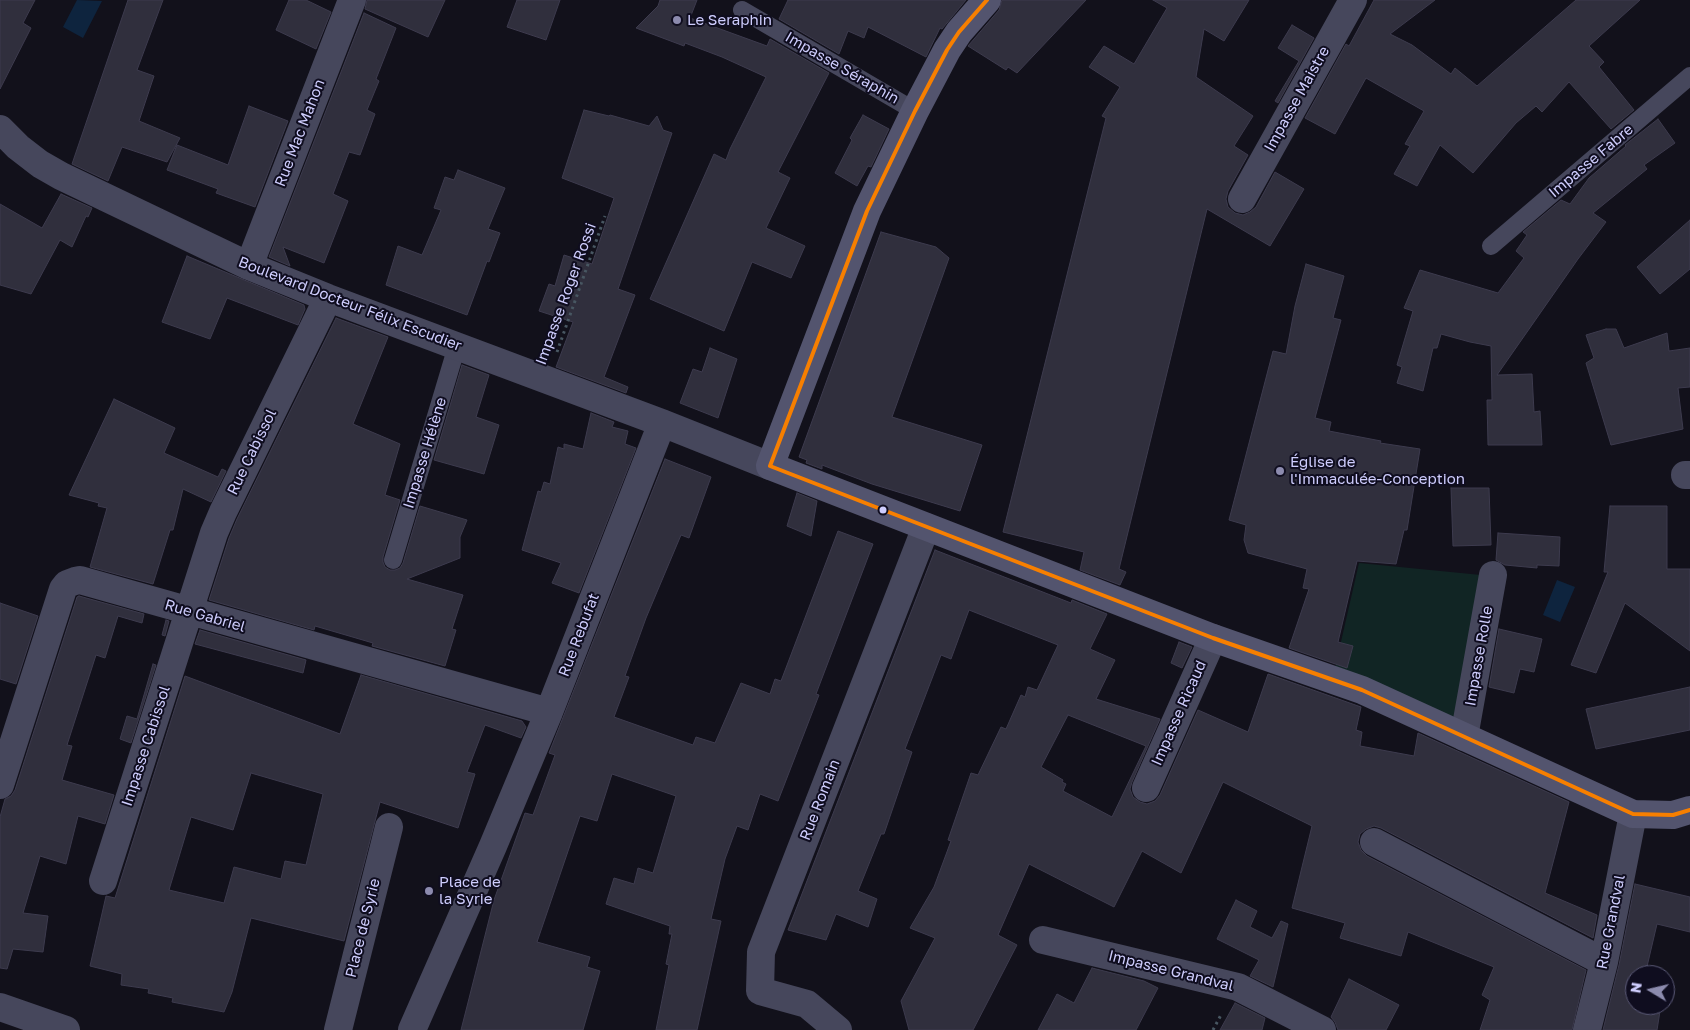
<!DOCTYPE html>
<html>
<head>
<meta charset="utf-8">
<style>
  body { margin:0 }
  #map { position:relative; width:1690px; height:1030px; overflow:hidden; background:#12111b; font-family:"Golos Text",sans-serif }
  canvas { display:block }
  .north { position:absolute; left:1625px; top:965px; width:50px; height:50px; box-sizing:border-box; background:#0f0d1f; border:1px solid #5b5a78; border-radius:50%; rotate:279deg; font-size:14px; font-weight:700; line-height:20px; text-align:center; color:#cecdfd }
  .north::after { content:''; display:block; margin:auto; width:18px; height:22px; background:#8c8bae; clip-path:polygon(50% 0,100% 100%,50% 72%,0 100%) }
</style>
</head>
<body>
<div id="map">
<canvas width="1690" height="1030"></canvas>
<div class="north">N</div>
</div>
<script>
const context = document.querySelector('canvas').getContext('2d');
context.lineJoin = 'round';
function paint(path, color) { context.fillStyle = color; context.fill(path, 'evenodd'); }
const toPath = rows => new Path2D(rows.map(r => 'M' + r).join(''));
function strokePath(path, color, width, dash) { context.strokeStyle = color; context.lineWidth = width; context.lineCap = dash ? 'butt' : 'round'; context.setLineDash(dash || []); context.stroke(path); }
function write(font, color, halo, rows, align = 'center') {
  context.font = font + ' "Golos Text",sans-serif'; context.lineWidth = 4; context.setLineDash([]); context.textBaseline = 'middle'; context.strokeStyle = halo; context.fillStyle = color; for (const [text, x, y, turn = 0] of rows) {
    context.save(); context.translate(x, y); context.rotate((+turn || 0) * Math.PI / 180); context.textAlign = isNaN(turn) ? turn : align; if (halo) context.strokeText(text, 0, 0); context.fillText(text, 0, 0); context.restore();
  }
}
paint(toPath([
  [1359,563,1481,575,1455,725,1335,668]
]), '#112524');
paint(toPath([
  [77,0,102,1,83,38,63,27],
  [1557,580,1575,587,1560,622,1543,615]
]), '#0e243e');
const building = toPath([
  [0,0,35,0,23,23,31,28,0,89,0,0],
  [128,0,163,0,137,70,154,76,139,121,180,138,167,162,122,147,108,181,72,164,128,0],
  [289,0,306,0,331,12,316,49,276,30,289,0],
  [367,0,445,0,428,37,365,9,367,0],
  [517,0,560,0,546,40,507,27,517,0],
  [660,0,697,0,690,18,767,46,770,39,829,73,778,172,790,178,766,228,805,246,791,278,752,262,724,331,650,299,714,154,726,160,730,149,766,77,722,57,685,43,684,46,636,28,658,6,660,0],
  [788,0,966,0,942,29,940,28,926,57,868,27,864,38,848,31,839,54,779,19,788,0],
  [1002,0,1086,0,1017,73,1008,67,1006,70,968,46,999,10,1002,0],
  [1153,0,1249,0,1224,41,1204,29,1196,77,1253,116,1234,146,1248,155,1228,191,1226,199,1228,207,1235,213,1243,215,1250,212,1256,207,1275,172,1304,189,1270,246,1207,209,1119,569,1126,572,1120,585,1080,570,1084,552,1003,532,1106,118,1102,116,1120,87,1089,67,1104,46,1134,64,1167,8,1153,0],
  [1374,0,1435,0,1390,34,1412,45,1451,74,1455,68,1477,86,1576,0,1640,0,1589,46,1604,62,1599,67,1634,110,1611,129,1569,82,1542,112,1536,106,1516,123,1473,173,1440,145,1417,186,1394,174,1410,146,1405,144,1424,111,1366,78,1335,134,1305,118,1346,44,1349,46,1374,0],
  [364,13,396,28,376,79,379,81,367,110,375,114,360,155,349,152,333,194,348,201,324,263,283,247,290,266,269,257,364,13],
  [1292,25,1314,38,1278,103,1275,101,1299,61,1278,48,1292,25],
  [249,106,288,121,255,207,216,193,218,189,167,170,177,145,228,165,249,106],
  [584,110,609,116,610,115,649,126,657,116,663,130,672,133,618,289,635,295,604,377,628,387,626,393,556,367,573,322,539,311,549,284,555,286,564,255,592,264,614,198,562,178,584,110],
  [863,115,889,129,871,167,868,166,857,186,835,173,852,140,850,138,863,115],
  [1658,119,1675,143,1644,165,1647,169,1593,213,1606,222,1578,259,1497,375,1532,374,1534,412,1540,411,1542,445,1488,445,1487,400,1492,400,1491,346,1470,342,1441,334,1437,348,1433,348,1423,391,1397,383,1402,367,1397,365,1413,311,1404,308,1420,270,1498,293,1524,258,1516,251,1527,235,1523,232,1561,200,1570,204,1589,178,1626,146,1625,145,1658,119],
  [458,170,505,188,488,229,500,233,489,262,487,261,467,315,386,285,398,246,422,255,441,210,434,208,445,177,454,180,458,170],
  [61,194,92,208,88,217,86,216,72,247,60,240,31,294,0,285,0,204,42,228,61,194],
  [1690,220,1690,269,1660,294,1637,267,1690,220],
  [881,232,936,247,949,258,892,417,982,445,960,511,872,484,822,465,822,469,806,463,807,460,799,457,881,232],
  [187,256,304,305,305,309,298,325,227,298,210,339,162,322,187,256],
  [1306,264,1344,276,1333,318,1341,320,1315,418,1331,422,1329,431,1381,441,1380,443,1420,449,1407,530,1404,530,1396,564,1357,561,1338,642,1353,646,1347,668,1289,648,1309,589,1303,588,1307,569,1248,553,1244,540,1246,525,1229,520,1273,351,1286,354,1295,306,1306,264],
  [336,318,388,337,353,424,400,444,385,495,400,500,383,557,383,562,385,567,390,570,395,570,400,568,403,563,420,506,467,520,460,537,460,558,407,579,463,595,452,629,456,630,445,666,372,646,373,643,315,626,314,630,209,600,229,538,237,519,336,318],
  [1606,329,1616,329,1624,348,1667,333,1669,351,1690,348,1690,387,1678,388,1683,429,1611,445,1586,363,1594,358,1586,335,1606,329],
  [710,348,737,359,718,418,680,403,693,369,702,372,710,348],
  [462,365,489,375,476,417,499,425,484,474,434,460,462,365],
  [114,399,175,428,164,453,218,477,222,469,226,471,211,502,183,489,173,530,170,530,153,584,90,567,107,508,98,506,99,503,69,495,114,399],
  [591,413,614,422,612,427,628,431,625,444,636,448,579,593,552,583,561,563,522,550,538,491,541,492,544,482,550,484,558,447,564,449,564,444,583,449,591,413],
  [665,459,711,477,689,538,681,535,646,618,625,676,629,677,614,717,693,745,696,737,715,743,741,683,770,694,775,679,781,681,838,531,873,544,816,694,819,695,778,801,760,794,748,830,737,826,725,859,711,919,721,921,697,1030,656,1030,669,965,666,964,672,934,669,934,670,926,606,904,614,878,634,884,638,868,653,873,676,796,612,774,597,821,580,816,537,942,590,957,587,967,600,971,583,1030,461,1030,494,900,525,813,533,815,555,755,549,753,665,459],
  [1451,488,1489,488,1491,545,1453,546,1451,488],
  [797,493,817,501,811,536,787,526,797,493],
  [1610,506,1667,506,1667,569,1690,569,1690,651,1625,603,1596,673,1571,665,1608,572,1604,572,1610,506],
  [1498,533,1560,537,1559,566,1537,565,1537,568,1505,565,1496,560,1498,533],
  [935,550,1071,603,1072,600,1107,614,1090,649,1115,660,1096,699,1160,719,1132,782,1130,789,1133,797,1140,802,1147,804,1155,801,1160,795,1198,710,1248,732,1268,674,1361,707,1356,730,1362,732,1360,746,1414,756,1418,733,1569,802,1545,893,1597,915,1593,938,1381,828,1374,826,1366,829,1360,834,1358,842,1361,850,1367,856,1586,970,1572,1030,1480,1030,1490,1000,1482,995,1494,967,1408,932,1401,956,1340,938,1345,923,1292,908,1312,826,1223,782,1181,873,1142,851,1114,907,1029,864,998,935,1017,945,973,1030,909,1030,901,1001,935,938,910,928,934,887,941,868,951,841,948,840,971,773,978,775,1001,727,1006,729,1021,695,1025,697,1028,687,1037,690,1058,645,969,610,951,659,941,655,905,749,912,752,884,834,881,834,858,891,877,899,868,927,836,914,826,940,788,930,935,550],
  [1068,715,1146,746,1112,817,1063,791,1066,784,1062,782,1063,780,1041,767,1068,715],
  [79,596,144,614,142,623,118,616,105,658,96,655,67,745,72,746,62,780,114,795,105,824,78,816,66,864,40,856,23,913,48,916,43,952,13,949,7,969,0,968,0,817,5,799,11,796,15,790,77,597,79,596],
  [0,603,38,616,16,684,0,679,0,603],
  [166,620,169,621,165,636,162,635,166,620],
  [1499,629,1542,639,1534,672,1520,669,1514,693,1489,687,1499,629],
  [200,630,306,660,303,673,195,644,200,630],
  [1179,642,1192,647,1182,668,1171,663,1179,642],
  [153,664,156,665,131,743,120,739,127,716,137,719,153,664],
  [361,675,522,721,526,727,521,738,485,725,467,772,475,774,458,828,380,802,344,941,251,918,232,992,224,1012,172,1002,173,998,148,993,149,989,121,985,122,974,90,966,106,896,115,898,185,676,340,734,361,675],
  [251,773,323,794,306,865,285,861,281,879,234,867,224,903,169,890,191,817,233,830,251,773],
  [1690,687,1690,730,1596,749,1586,709,1690,687],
  [1635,884,1690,897,1690,932,1657,924,1645,975,1635,975,1635,1005,1661,1005,1657,1030,1603,1030,1619,965,1635,884],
  [1236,900,1257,911,1250,927,1272,938,1281,921,1288,924,1273,987,1250,976,1259,960,1217,939,1236,900],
  [1092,968,1144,981,1158,988,1136,1030,1038,1030,1057,994,1074,1003,1092,968],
  [1349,979,1399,1005,1386,1030,1338,1030,1335,1022,1331,1017,1349,979],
  [1235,1003,1265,1018,1262,1030,1220,1030,1235,1003]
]);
paint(building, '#302f3d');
strokePath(building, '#3d3b4e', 1);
strokePath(toPath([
  [557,352,605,216],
  [1213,1030,1222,1013]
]), '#485762', 3, [2.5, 4]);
strokePath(toPath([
  [742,10,915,111],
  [1491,246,1690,76],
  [393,560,457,346]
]), '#46475c', 18);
strokePath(toPath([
  [0,129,18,147,40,164,61,176,249,266,328,298,662,423,770,466],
  [1242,199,1353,0],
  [249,266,352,0],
  [1685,475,1690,475],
  [1464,737,1493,575],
  [0,785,63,589,67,584,75,581,80,580,549,712],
  [1146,788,1213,638],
  [1374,842,1604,962],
  [103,881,214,533,223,512,328,298],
  [1043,940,1238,987,1322,1030],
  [0,1007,66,1030],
  [338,1030,389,827],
  [412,1030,493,846,549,712,662,423],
  [838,1030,807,1004,760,991,761,952,926,527],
  [1587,1030,1604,962,1633,814]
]), '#46475c', 28);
strokePath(toPath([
  [987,0,959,32,947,50,915,111,867,211,770,466,1213,638,1362,690,1633,814,1673,815,1690,810]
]), '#53546e', 28);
strokePath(toPath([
  [770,466,1213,638,1362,690,1633,814,1673,815,1690,810],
  [770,466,867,211,915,111,947,50,959,32,987,0]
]), '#f77f00', 4);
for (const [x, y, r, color] of [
  [677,20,5,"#8c8bae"],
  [1280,471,5,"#8c8bae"],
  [883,510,4.5,"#cecdfd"],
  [429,891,5,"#8c8bae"]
]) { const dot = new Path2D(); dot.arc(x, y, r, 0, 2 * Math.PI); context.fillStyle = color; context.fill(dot); strokePath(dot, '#0f0d1f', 2); }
write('15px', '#cecdfd', '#0f0d1f', [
  ["Le Seraphin",687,20],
  ["Église de",1290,462],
  ["l'Immaculée-Conception",1290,479],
  ["Place de",439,882],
  ["la Syrie",439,899]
], 'left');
write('15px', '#cecdfd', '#0f0d1f', [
  ["Impasse Séraphin",842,68,30],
  ["Impasse Maistre",1297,99,-61],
  ["Rue Mac Mahon",300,133,-69],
  ["Impasse Fabre",1591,161,-40],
  ["Impasse Roger Rossi",566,294,-70],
  ["Boulevard Docteur Félix Escudier",350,304,21],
  ["Rue Cabissol",252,452,-64],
  ["Impasse Hélène",425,453,-73],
  ["Rue Gabriel",205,616,16],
  ["Rue Rebufat",579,635,-69],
  ["Impasse Rolle",1479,656,-80],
  ["Impasse Ricaud",1179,713,-66],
  ["Impasse Cabissol",146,746,-72],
  ["Rue Romain",820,800,-69],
  ["Rue Grandval",1611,922,-79],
  ["Place de Syrie",363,928,-76],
  ["Impasse Grandval",1171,971,14]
]);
</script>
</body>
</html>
